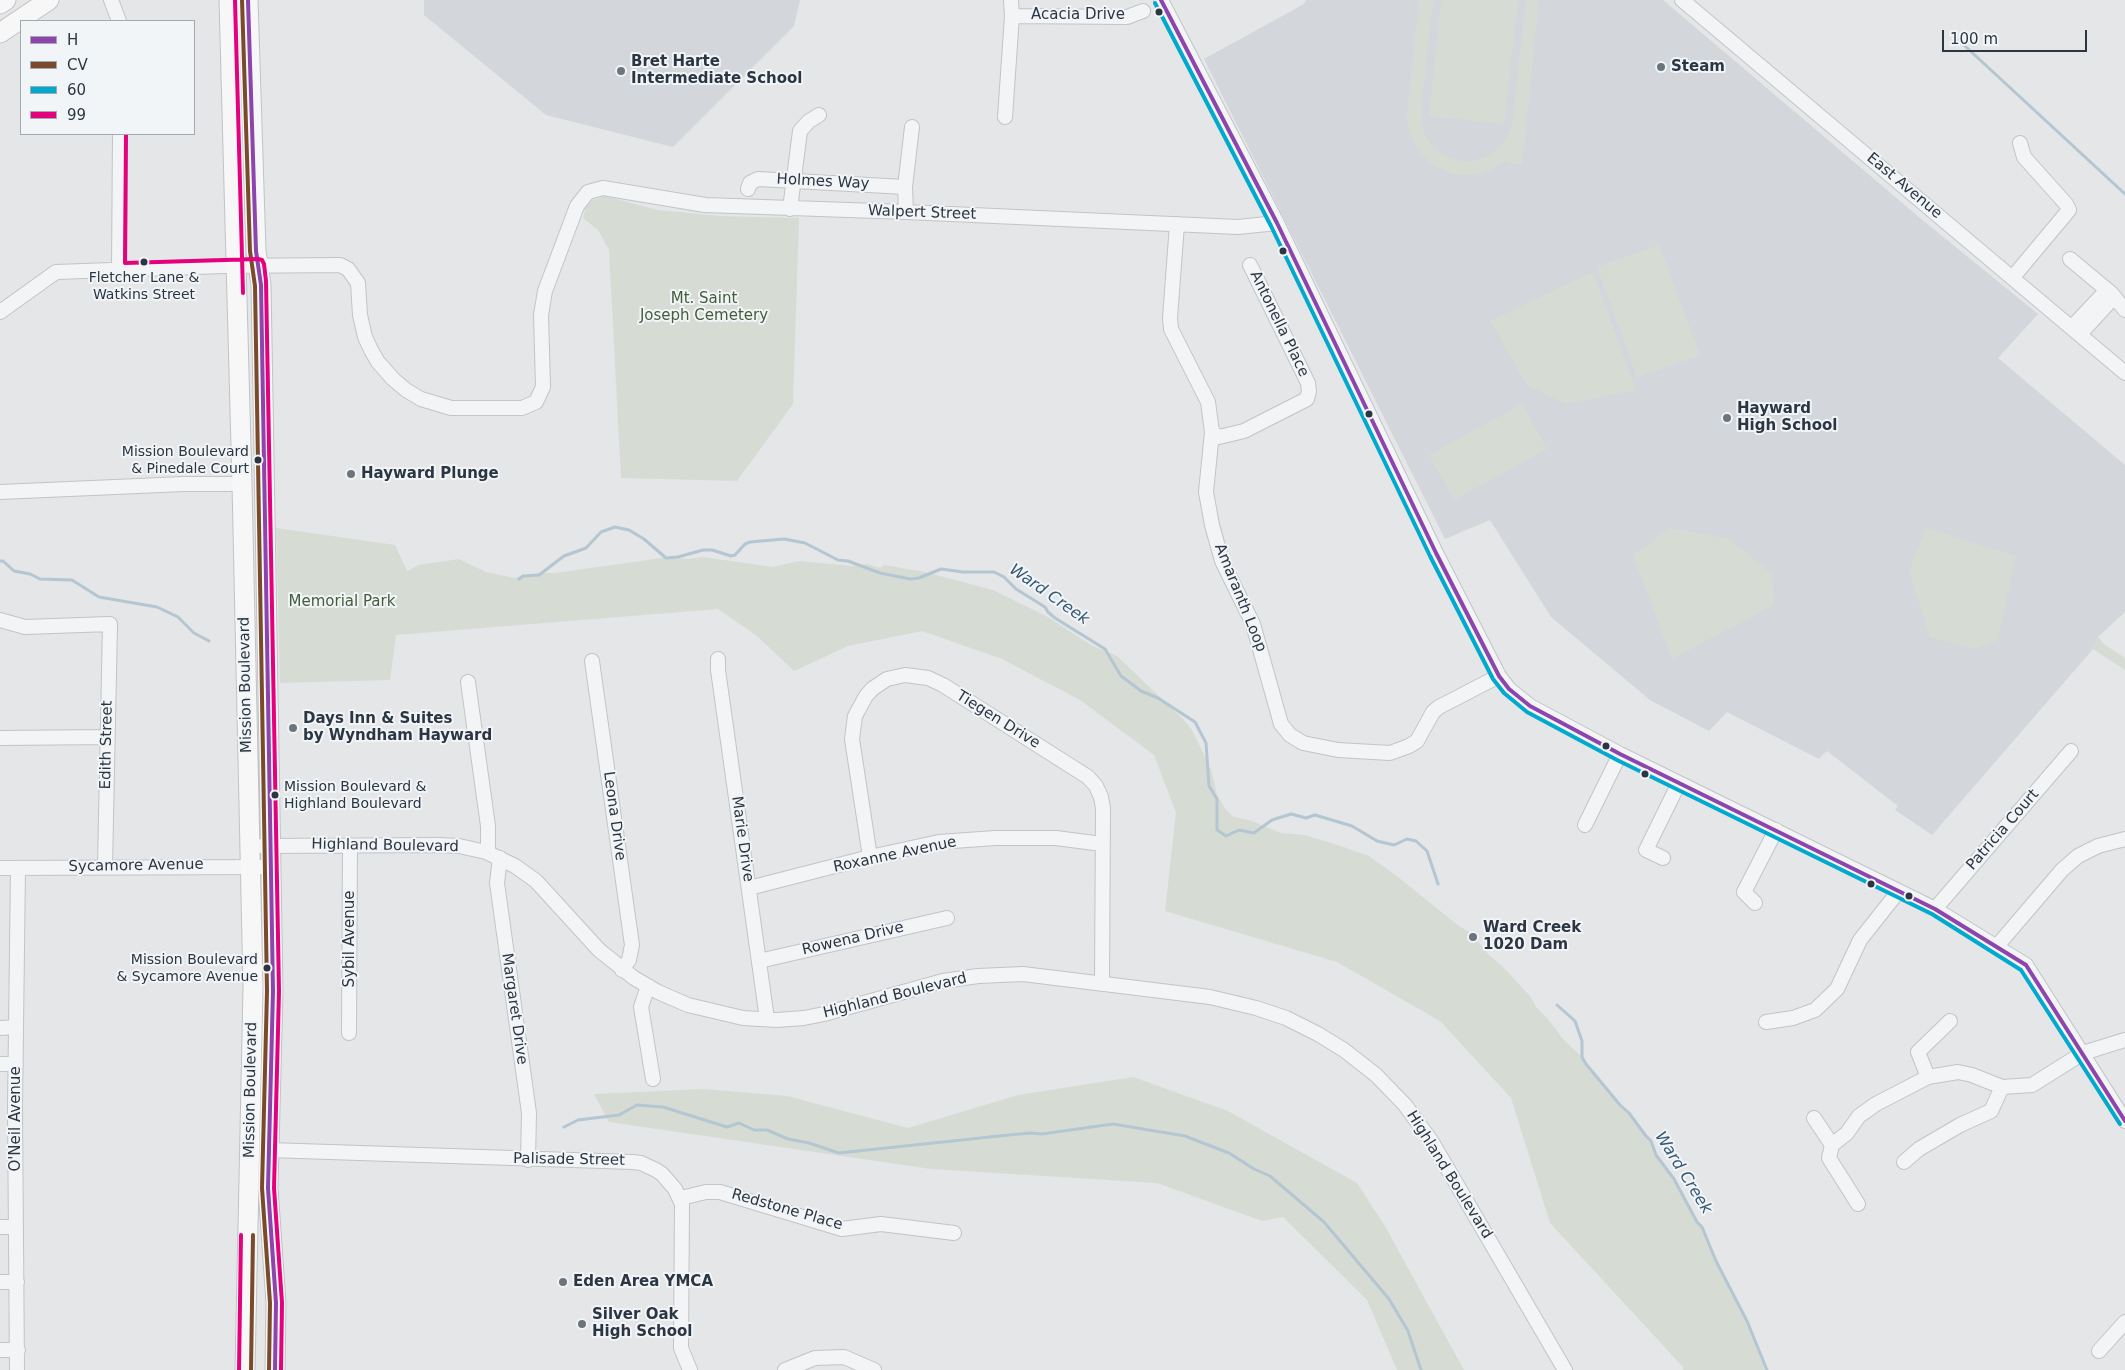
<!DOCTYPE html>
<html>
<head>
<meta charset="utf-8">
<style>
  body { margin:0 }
  #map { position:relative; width:2125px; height:1370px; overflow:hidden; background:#e4e6e8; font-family:"DejaVu Sans",sans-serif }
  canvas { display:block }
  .legend { position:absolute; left:20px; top:20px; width:175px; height:115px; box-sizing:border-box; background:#f2f5f8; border:1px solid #a2a9af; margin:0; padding:6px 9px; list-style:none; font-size:15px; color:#2b3642 }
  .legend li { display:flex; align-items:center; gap:10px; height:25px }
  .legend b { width:25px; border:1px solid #a2a9af }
  .scale { position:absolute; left:1942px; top:30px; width:145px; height:22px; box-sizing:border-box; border:2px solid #2b3642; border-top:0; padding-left:6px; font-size:15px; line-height:18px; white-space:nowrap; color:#2b3642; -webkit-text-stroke:4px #f2f5f8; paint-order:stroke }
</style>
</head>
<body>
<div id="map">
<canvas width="2125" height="1370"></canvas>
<ul class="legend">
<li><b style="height:6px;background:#8e44ad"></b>H</li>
<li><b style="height:6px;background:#7a4b2a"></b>CV</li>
<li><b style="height:6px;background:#00a9ce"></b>60</li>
<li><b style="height:6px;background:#e5007d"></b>99</li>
</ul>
<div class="scale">100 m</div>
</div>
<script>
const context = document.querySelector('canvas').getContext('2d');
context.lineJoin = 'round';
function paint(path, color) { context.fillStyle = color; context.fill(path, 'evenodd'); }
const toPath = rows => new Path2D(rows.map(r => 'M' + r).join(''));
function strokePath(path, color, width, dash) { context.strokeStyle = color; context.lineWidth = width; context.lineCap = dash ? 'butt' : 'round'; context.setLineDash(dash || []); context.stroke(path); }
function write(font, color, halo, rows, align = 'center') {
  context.font = font + ' "DejaVu Sans",sans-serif'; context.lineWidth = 4; context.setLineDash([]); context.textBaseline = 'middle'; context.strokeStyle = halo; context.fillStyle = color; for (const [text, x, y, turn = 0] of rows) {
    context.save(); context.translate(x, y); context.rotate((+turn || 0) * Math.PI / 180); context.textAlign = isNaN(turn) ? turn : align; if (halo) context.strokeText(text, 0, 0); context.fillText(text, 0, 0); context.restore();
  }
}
paint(toPath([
  [424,0,800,0,794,26,673,147,546,115,424,15],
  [1306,0,1663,0,1920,218,2038,314,1998,358,2125,465,2125,612,2098,637,2093,649,1932,835,1895,810,1898,806,1827,751,1819,759,1727,712,1709,731,1650,700,1551,617,1490,520,1445,539,1204,59,1304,4]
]), '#d3d6db');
paint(toPath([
  [1419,0,1433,0,1421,111,1424,132,1432,145,1441,153,1450,158,1465,162,1478,160,1490,155,1499,148,1508,135,1512,124,1526,0,1539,0,1522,165,1508,163,1508,160,1484,173,1472,175,1456,175,1433,165,1416,148,1409,131,1407,113],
  [1441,0,1518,0,1504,124,1429,116],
  [605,196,658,210,720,216,799,218,793,404,737,481,621,478,609,250,598,230,583,218,586,207,593,200],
  [1659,245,1700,355,1637,377,1597,267],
  [1593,272,1636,390,1566,404,1527,385,1490,321],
  [1522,404,1547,449,1454,500,1429,455],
  [276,528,395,545,407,571,419,565,459,559,486,572,514,578,538,573,555,573,669,557,689,559,703,557,773,567,799,561,852,566,867,564,880,568,884,565,925,572,993,590,1046,616,1091,645,1117,656,1185,721,1192,730,1211,769,1217,795,1226,810,1234,817,1249,820,1281,833,1304,835,1338,845,1369,856,1398,877,1459,926,1471,933,1487,953,1504,968,1530,996,1536,1007,1548,1019,1563,1039,1582,1057,1598,1080,1629,1113,1645,1136,1651,1141,1656,1155,1674,1179,1697,1222,1702,1227,1716,1261,1747,1321,1767,1370,1683,1370,1683,1367,1550,1223,1511,1098,1440,1021,1337,962,1165,911,1176,813,1154,755,1080,700,1002,659,922,631,848,646,794,671,757,636,718,609,396,635,390,680,280,683],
  [1670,528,1729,539,1772,574,1774,605,1672,659,1633,555],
  [1926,528,2016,556,1998,640,1973,649,1930,637,1909,571],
  [2098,637,2104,644,2125,658,2125,670,2093,649],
  [1133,1077,1228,1111,1357,1183,1386,1228,1464,1370,1397,1370,1367,1300,1283,1217,1262,1221,1157,1183,931,1169,609,1122,594,1094,704,1089,787,1096,908,1128,1018,1095]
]), '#d6dcd4');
strokePath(toPath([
  [1952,34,2125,194],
  [0,561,3,561,14,571,30,574,40,579,72,580,99,597,157,607,178,617,194,633,209,641],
  [519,579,523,576,539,575,564,556,586,548,601,532,615,527,629,530,644,539,666,558,678,557,703,550,712,550,731,556,735,555,745,544,750,542,784,539,805,543,838,560,848,561,880,573,910,579,919,578,941,569,963,572,994,572,1004,577,1016,589,1045,607,1048,612,1055,618,1105,649,1121,676,1141,691,1158,698,1195,722,1206,743,1209,786,1217,799,1217,830,1226,836,1239,830,1254,833,1272,820,1291,814,1306,818,1315,815,1352,826,1377,841,1394,845,1407,839,1416,841,1427,851,1438,884],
  [1557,1005,1575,1021,1582,1041,1582,1057,1586,1064,1620,1105,1629,1113,1646,1136,1651,1141,1656,1155,1674,1179,1697,1222,1702,1227,1716,1261,1747,1321,1767,1370],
  [564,1127,578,1120,619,1115,637,1105,663,1107,727,1127,739,1123,754,1130,767,1130,788,1139,809,1143,839,1153,999,1136,1030,1133,1042,1134,1113,1124,1185,1136,1229,1153,1254,1169,1270,1176,1324,1222,1389,1299,1408,1331,1421,1370]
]), '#b4c6d2', 3);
const minor = toPath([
  [111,0,119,21],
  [1161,0,1277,223,1436,553,1499,676,1509,689,1530,706,1620,754,1935,909,2026,965,2125,1121],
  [1682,0,2125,373],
  [1012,16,1127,17,1143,11],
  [1005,117,1012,16,1011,0],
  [748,189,750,183,758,179,905,187],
  [790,209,800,131,809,121,819,115],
  [906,212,905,187,912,127],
  [1177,224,1170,318,1171,329,1208,402,1212,432,1206,492,1212,525,1222,561,1253,624,1281,724,1290,735,1303,743,1338,750,1390,753,1409,746,1417,741,1433,712,1439,707,1499,676],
  [2070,259,2112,294,2125,310],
  [119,269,120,134],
  [2013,277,2069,210,2066,204,2024,157,2020,143],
  [0,312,56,272,223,266,340,265,348,269,358,283,360,315,365,337,371,350,378,362,393,379,406,390,421,399,451,408,522,408,536,402,543,387,541,315,545,291,577,206,588,192,603,188,705,205,906,212,1238,227,1277,223],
  [2072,327,2107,290],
  [2080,334,2114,297],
  [1212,432,1219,437,1244,431,1307,399,1309,391,1308,383,1250,265],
  [0,492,184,484,242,484],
  [0,620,25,627,110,624,105,866],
  [718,659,718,670,767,1019],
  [592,661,632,945,629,960,622,970],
  [468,682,488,826,488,853],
  [0,738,107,737],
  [1585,825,1620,754],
  [262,846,439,845,459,846,486,852,515,866,536,881,599,950,634,978,658,992,688,1005,743,1018,777,1020,804,1018,824,1014,943,981,978,976,1023,974,1210,997,1256,1008,1286,1018,1318,1034,1344,1050,1376,1075,1405,1105,1432,1142,1565,1370],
  [870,857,852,739,855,716,866,696,872,689,887,679,905,675,928,678,943,685,1088,777,1096,786,1101,797,1103,808,1102,983],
  [500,858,497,883,529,1113,528,1160],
  [1663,858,1646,850,1679,783],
  [0,868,271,867],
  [749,888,870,857,939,842,995,838,1056,838,1102,844],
  [1755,903,1744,892,1776,830],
  [1935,909,2071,751],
  [1997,946,2062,870,2078,856,2098,846,2125,839],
  [759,961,947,918],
  [648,986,641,1007,653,1079],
  [1766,1022,1793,1018,1815,1010,1837,989,1860,940,1898,892],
  [0,1028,16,1027],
  [349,1033,350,845],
  [0,1064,16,1064],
  [1928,1077,1918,1052,1950,1021],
  [1814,1118,1832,1145,1829,1158,1858,1204],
  [1832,1145,1847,1133,1859,1116,1876,1104,1928,1077,1958,1072,1972,1075,2002,1087,2032,1085,2083,1053,2125,1040],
  [269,1150,633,1162,641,1163,656,1170,662,1174,675,1189,682,1204,681,1348,690,1370],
  [1904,1162,1919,1149,1960,1125,1991,1111,2002,1087],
  [681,1198,706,1192,720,1192,842,1229,881,1224,954,1233],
  [0,1227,16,1227],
  [0,1282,17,1282],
  [0,1350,18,1350],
  [2099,1351,2125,1322],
  [17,1370,15,1108,18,868],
  [785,1370,815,1358,844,1357,874,1370]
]);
const major = toPath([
  [229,0,242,484,253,988,245,1370],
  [248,0,256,251,261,285,263,398,273,991,268,1188,276,1303,275,1370],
  [0,4,6,0],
  [0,33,49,0]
]);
strokePath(minor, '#c2c4c6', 16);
strokePath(major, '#c0c3c6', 21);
strokePath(minor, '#f3f4f6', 14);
strokePath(major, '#f7f7f7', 19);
strokePath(toPath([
  [248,0,256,251,261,285,273,991,268,1188,276,1303,275,1370],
  [1161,0,1277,223,1436,553,1499,676,1509,689,1530,706,1620,754,1935,909,2026,965,2125,1121]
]), '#8e44ad', 4);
strokePath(toPath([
  [242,0,250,251,255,286,267,991,262,1188,270,1303,269,1370],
  [251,1370,253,1235]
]), '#7a4b2a', 4);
strokePath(toPath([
  [1155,3,1271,226,1430,556,1493,679,1504,693,1527,712,1617,760,1932,914,2021,970,2120,1124]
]), '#00a9ce', 4);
strokePath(toPath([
  [235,0,243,293],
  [126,134,125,263,258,259,262,260,264,264,266,281,279,991,274,1188,282,1303,281,1370],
  [239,1370,241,1235]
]), '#e5007d', 4);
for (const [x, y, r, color] of [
  [1159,12,4.5,"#2b3642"],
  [1661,67,5,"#6c747c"],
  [621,71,5,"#6c747c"],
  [1283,251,4.5,"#2b3642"],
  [144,262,4.5,"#2b3642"],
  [1369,414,4.5,"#2b3642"],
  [1727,418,5,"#6c747c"],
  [258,460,4.5,"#2b3642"],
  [351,474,5,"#6c747c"],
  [293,728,5,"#6c747c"],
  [1606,746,4.5,"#2b3642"],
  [1645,774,4.5,"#2b3642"],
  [275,795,4.5,"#2b3642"],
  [1871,884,4.5,"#2b3642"],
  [1909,896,4.5,"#2b3642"],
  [1473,937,5,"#6c747c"],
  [267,968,4.5,"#2b3642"],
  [563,1282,5,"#6c747c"],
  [582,1324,5,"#6c747c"]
]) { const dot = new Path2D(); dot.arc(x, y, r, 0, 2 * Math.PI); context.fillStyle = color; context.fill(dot); strokePath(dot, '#f2f5f8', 2); }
write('14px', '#2b3642', '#f2f5f8', [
  ["Fletcher Lane &",144,278,"center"],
  ["Watkins Street",144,295,"center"],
  ["Mission Boulevard",249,452],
  ["& Pinedale Court",249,469],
  ["Mission Boulevard &",284,787,"left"],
  ["Highland Boulevard",284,804,"left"],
  ["Mission Boulevard",258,960],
  ["& Sycamore Avenue",258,977]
], 'right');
write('15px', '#2b3642', '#f2f5f8', [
  ["Acacia Drive",1078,15],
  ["Holmes Way",823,182,3],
  ["East Avenue",1904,186,40],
  ["Walpert Street",922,213,2],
  ["Antonella Place",1279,324,64],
  ["Amaranth Loop",1240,598,68],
  ["Mission Boulevard",246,685,-91],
  ["Tiegen Drive",998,720,32],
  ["Edith Street",107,745,-89],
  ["Leona Drive",614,816,82],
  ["Patricia Court",2003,830,-49],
  ["Marie Drive",742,839,82],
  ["Highland Boulevard",385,846,1],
  ["Roxanne Avenue",895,855,-12],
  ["Sycamore Avenue",136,866,-1],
  ["Sybil Avenue",350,939,-90],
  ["Rowena Drive",853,939,-13],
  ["Highland Boulevard",895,996,-14],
  ["Margaret Drive",514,1009,82],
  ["Mission Boulevard",251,1090,-89],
  ["O'Neil Avenue",16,1119,-90],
  ["Palisade Street",569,1160,1],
  ["Highland Boulevard",1449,1175,58],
  ["Redstone Place",787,1210,16]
]);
write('bold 15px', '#2b3642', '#f2f5f8', [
  ["Bret Harte",631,62],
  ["Intermediate School",631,79],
  ["Steam",1671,67],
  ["Hayward",1737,409],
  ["High School",1737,426],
  ["Hayward Plunge",361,474],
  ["Days Inn & Suites",303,719],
  ["by Wyndham Hayward",303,736],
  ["Ward Creek",1483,928],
  ["1020 Dam",1483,945],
  ["Eden Area YMCA",573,1282],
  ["Silver Oak",592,1315],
  ["High School",592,1332]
], 'left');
write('15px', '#435d39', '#f2f5f8', [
  ["Mt. Saint",704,299],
  ["Joseph Cemetery",704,316],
  ["Memorial Park",342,602]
]);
write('italic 16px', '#365974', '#f2f5f8', [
  ["Ward Creek",1049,595,35],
  ["Ward Creek",1683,1173,58]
]);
</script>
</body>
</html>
